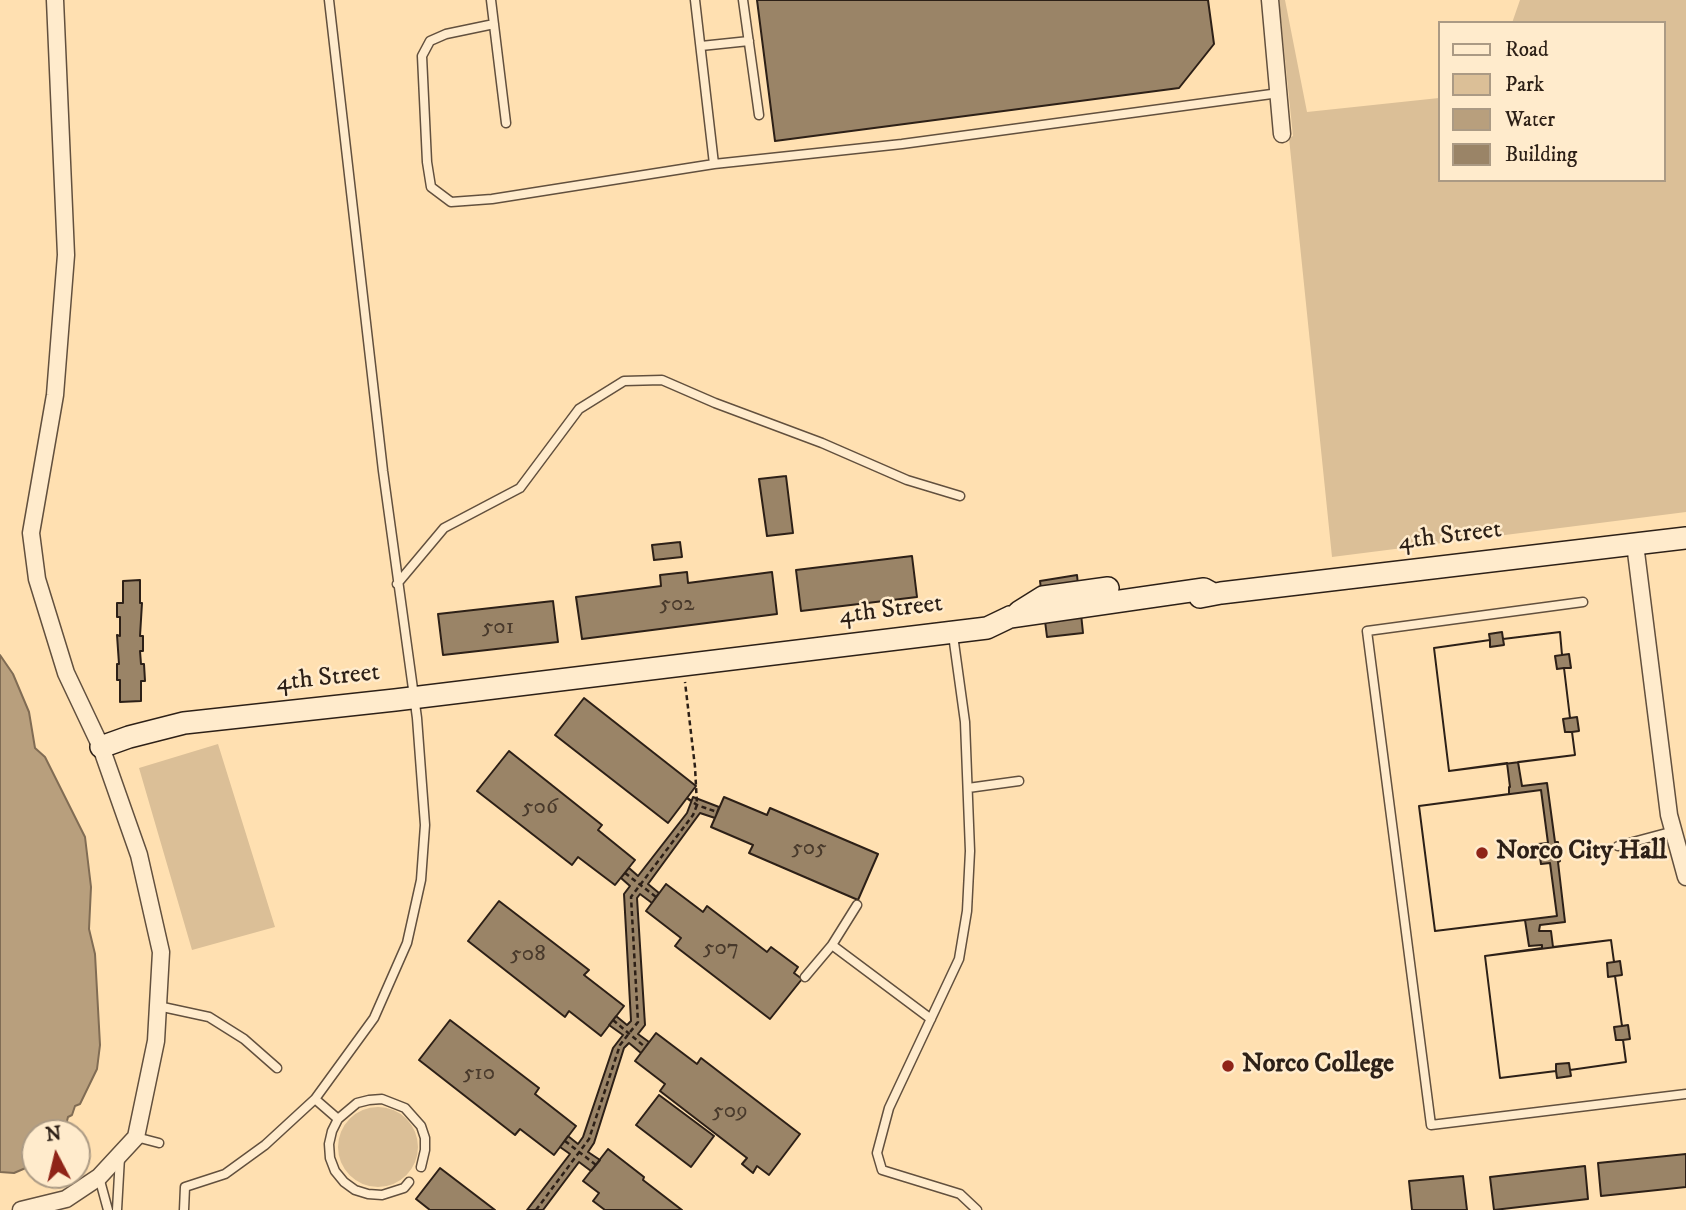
<!DOCTYPE html>
<html>
<head>
<meta charset="utf-8">
<style>
  body { margin:0 }
  #map { position:relative; width:1686px; height:1210px; overflow:hidden; background:#ffe0b1; font-family:"IM FELL DW Pica",serif }
  canvas { display:block }
  .legend { position:absolute; left:1438px; top:21px; width:228px; height:161px; box-sizing:border-box; background:#ffebcc; border:2px solid #ab9a84; margin:0; padding:9px 12px; list-style:none; font-size:21px; color:#2d2017 }
  .legend li { display:flex; align-items:center; gap:14px; height:35px }
  .legend b { width:35px; border:2px solid #ab9a84 }
  .north { position:absolute; left:21px; top:1119px; width:70px; height:70px; box-sizing:border-box; background:#ffebcc; border:2px solid #ab9a84; border-radius:50%; rotate:353deg; font-size:19px; font-weight:700; line-height:28px; text-align:center; color:#2d2017 }
  .north::after { content:''; display:block; margin:auto; width:24px; height:32px; background:#8f2418; clip-path:polygon(50% 0,100% 100%,50% 72%,0 100%) }
</style>
</head>
<body>
<div id="map">
<canvas width="1686" height="1210"></canvas>
<ul class="legend">
<li><b style="height:9px;background:#ffebcc"></b>Road</li>
<li><b style="height:19px;background:#dbbf97"></b>Park</li>
<li><b style="height:19px;background:#b89f7d"></b>Water</li>
<li><b style="height:19px;background:#9a8467"></b>Building</li>
</ul>
<div class="north">N</div>
</div>
<script>
const context = document.querySelector('canvas').getContext('2d');
context.lineJoin = 'round';
function paint(path, color) { context.fillStyle = color; context.fill(path, 'evenodd'); }
const toPath = rows => new Path2D(rows.map(r => 'M' + r).join(''));
function strokePath(path, color, width, dash) { context.strokeStyle = color; context.lineWidth = width; context.lineCap = dash ? 'butt' : 'round'; context.setLineDash(dash || []); context.stroke(path); }
function write(font, color, halo, rows, align = 'center') {
  context.font = font + ' "IM FELL DW Pica",serif'; context.lineWidth = 5; context.setLineDash([]); context.textBaseline = 'middle'; context.strokeStyle = halo; context.fillStyle = color; for (const [text, x, y, turn = 0] of rows) {
    context.save(); context.translate(x, y); context.rotate((+turn || 0) * Math.PI / 180); context.textAlign = isNaN(turn) ? turn : align; if (halo) context.strokeText(text, 0, 0); context.fillText(text, 0, 0); context.restore();
  }
}
paint(toPath([
  [1279,0,1285,0,1307,112,1439,98,1439,180,1663,180,1663,23,1512,23,1520,0,1686,0,1686,512,1332,557,1289,138,1293,136],
  [218,744,275,927,192,950,139,768],
  '338 1147a40 40 0 1 1 80 0a40 40 0 1 1-80 0Z'
]), '#dbbf97');
const water = toPath([
  [0,655,13,674,29,712,35,748,45,757,85,837,91,887,89,929,95,954,100,1045,97,1069,80,1104,75,1106,72,1115,68,1117,64,1133,35,1133,35,1161,28,1167,14,1173,0,1172,0,655]
]);
paint(water, '#b89f7d');
strokePath(water, '#806c54', 2);
const building = toPath([
  [757,0,1208,0,1214,44,1179,88,775,141,757,0],
  [786,476,793,533,767,536,759,479,786,476],
  [680,542,682,557,654,560,652,545,680,542],
  [912,556,917,597,801,611,796,570,912,556],
  [687,572,688,583,772,572,777,614,582,639,576,597,661,586,660,575,687,572],
  [1077,575,1083,633,1047,637,1040,581,1077,575],
  [140,580,140,603,142,603,140,636,143,636,143,651,140,651,141,664,144,664,145,681,141,681,141,701,120,702,120,680,117,680,117,664,119,664,117,635,120,636,120,617,117,617,117,603,123,603,123,581,140,580],
  [553,601,558,642,443,655,438,614,553,601],
  [1502,632,1503,639,1560,632,1562,655,1569,654,1571,668,1564,668,1570,718,1577,717,1579,731,1572,732,1575,755,1518,762,1522,786,1547,783,1555,842,1558,842,1560,861,1558,862,1565,922,1540,925,1539,931,1551,931,1553,947,1611,940,1614,962,1620,961,1622,975,1615,976,1622,1026,1628,1025,1630,1039,1623,1040,1626,1062,1570,1070,1571,1076,1557,1078,1556,1071,1500,1078,1485,956,1542,948,1542,945,1529,946,1525,920,1435,931,1419,806,1509,794,1509,787,1510,787,1507,763,1449,771,1434,648,1490,640,1489,634,1502,632],
  [1560,632,1562,655,1555,656,1557,669,1564,668,1570,718,1563,719,1565,732,1572,732,1575,755,1449,771,1434,648,1490,640,1490,647,1504,645,1503,639,1560,632],
  [584,698,696,786,668,823,555,735,584,698],
  [509,751,602,825,598,830,635,860,615,885,578,857,572,865,477,791,509,751],
  [1541,790,1548,843,1538,844,1541,864,1550,863,1557,916,1435,931,1419,806,1541,790],
  [693,797,719,807,715,818,700,813,648,884,659,893,656,897,652,903,640,894,637,898,645,1025,638,1034,649,1042,641,1053,629,1043,624,1048,594,1143,588,1152,600,1160,591,1171,579,1162,543,1210,527,1210,570,1154,560,1147,568,1136,578,1144,583,1137,613,1048,623,1035,609,1025,616,1016,627,1025,631,1021,624,894,630,886,621,878,629,868,638,876,687,813,693,797],
  [724,797,767,815,770,808,878,854,858,900,749,853,753,845,711,827,724,797],
  [666,884,703,912,707,906,767,952,771,947,798,967,794,973,802,979,770,1019,675,946,681,938,646,911,666,884],
  [499,901,589,970,584,975,624,1006,601,1036,569,1011,565,1017,468,941,499,901],
  [1611,940,1614,962,1607,963,1608,977,1615,976,1622,1026,1614,1027,1616,1040,1623,1040,1626,1062,1570,1070,1569,1063,1556,1064,1556,1071,1500,1078,1485,956,1611,940],
  [450,1020,539,1088,535,1094,576,1126,554,1155,520,1129,515,1135,419,1060,450,1020],
  [656,1033,697,1064,701,1058,800,1134,769,1175,757,1166,753,1173,742,1164,747,1158,660,1091,665,1084,635,1061,656,1033],
  [659,1095,714,1136,691,1167,636,1125,659,1095],
  [608,1149,644,1177,643,1180,682,1210,605,1210,593,1201,599,1193,583,1181,608,1149],
  [1686,1154,1686,1187,1601,1196,1598,1163,1686,1154],
  [1585,1166,1588,1199,1494,1210,1490,1177,1585,1166],
  [440,1168,495,1210,430,1210,416,1199,440,1168],
  [1463,1176,1467,1210,1412,1210,1409,1181,1463,1176]
]);
paint(building, '#9a8467');
strokePath(building, '#2d2017', 2);
const lane = toPath([
  [329,0,383,471,417,718,425,825,421,880,407,943,374,1018,315,1099,338,1119],
  [491,0,506,123],
  [695,0,714,164],
  [743,0,759,115],
  [494,24,446,34,430,41,422,56,427,162,431,187,451,202,492,199,714,164,902,144,1279,93],
  [701,46,749,41],
  [397,584,444,528,520,488,579,409,624,381,662,380,715,403,822,443,907,480,960,496],
  [1583,602,1367,631,1431,1125,1686,1094],
  [953,635,965,722,970,851,967,911,959,959,889,1108,877,1153,882,1170,960,1194,977,1210],
  [968,788,1019,781],
  [1618,846,1674,831],
  [832,945,857,905],
  [805,977,832,945,931,1019],
  [158,1006,209,1017,244,1039,277,1068],
  [136,1137,159,1143],
  [99,1177,108,1210],
  [409,1182,404,1188,382,1195,368,1194,355,1190,344,1182,335,1171,330,1158,329,1144,332,1131,338,1119,357,1103,369,1100,382,1099,405,1108,421,1126,425,1138,425,1150,421,1167],
  [117,1210,120,1157],
  [184,1210,185,1187,225,1174,265,1145,315,1099]
]);
const street = toPath([
  [1270,0,1282,134],
  [1635,544,1669,815,1686,877],
  [21,1210,66,1199,99,1177,136,1137,156,1041,161,952,139,855,101,747,66,673,37,579,31,533,55,395,66,255,55,0]
]);
const secondary = toPath([
  [1200,597,1221,593,1686,538],
  [1019,612,1043,597,1108,588],
  [101,747,129,737,184,723,395,700,987,628,1010,617,1204,589,1213,594]
]);
strokePath(lane, '#62503e', 11);
strokePath(street, '#62503e', 19);
strokePath(secondary, '#2d2017', 24);
strokePath(toPath([
  [687,798,697,805,717,812],
  [625,873,656,897],
  [613,1020,645,1047],
  [565,1141,596,1165],
  [536,1210,589,1139,620,1045,638,1022,631,897,693,815,697,805,695,767,685,682]
]), '#2d2017', 2.5, [5, 3.5]);
strokePath(lane, '#ffebcc', 8);
strokePath(street, '#ffebcc', 16);
strokePath(secondary, '#ffebcc', 21);
for (const [x, y, r, color] of [
  [1482,853,7,"#8f2418"],
  [1228,1066,7,"#8f2418"]
]) { const dot = new Path2D(); dot.arc(x, y, r, 0, 2 * Math.PI); context.fillStyle = color; context.fill(dot); strokePath(dot, '#ffebcc', 2.5); }
write('23px', '#48392b', null, [
  ["502",677,605],
  ["501",498,628],
  ["506",540,808],
  ["505",809,849],
  ["507",721,949],
  ["508",528,955],
  ["510",479,1074],
  ["509",730,1112]
]);
write('26px', '#2d2017', '#ffebcc', [
  ["4th Street",1450,537,-7],
  ["4th Street",891,611,-7],
  ["4th Street",328,679,-6]
]);
write('bold 26px', '#2d2017', '#ffebcc', [
  ["Norco City Hall",1496,853],
  ["Norco College",1242,1066]
], 'left');
</script>
</body>
</html>
